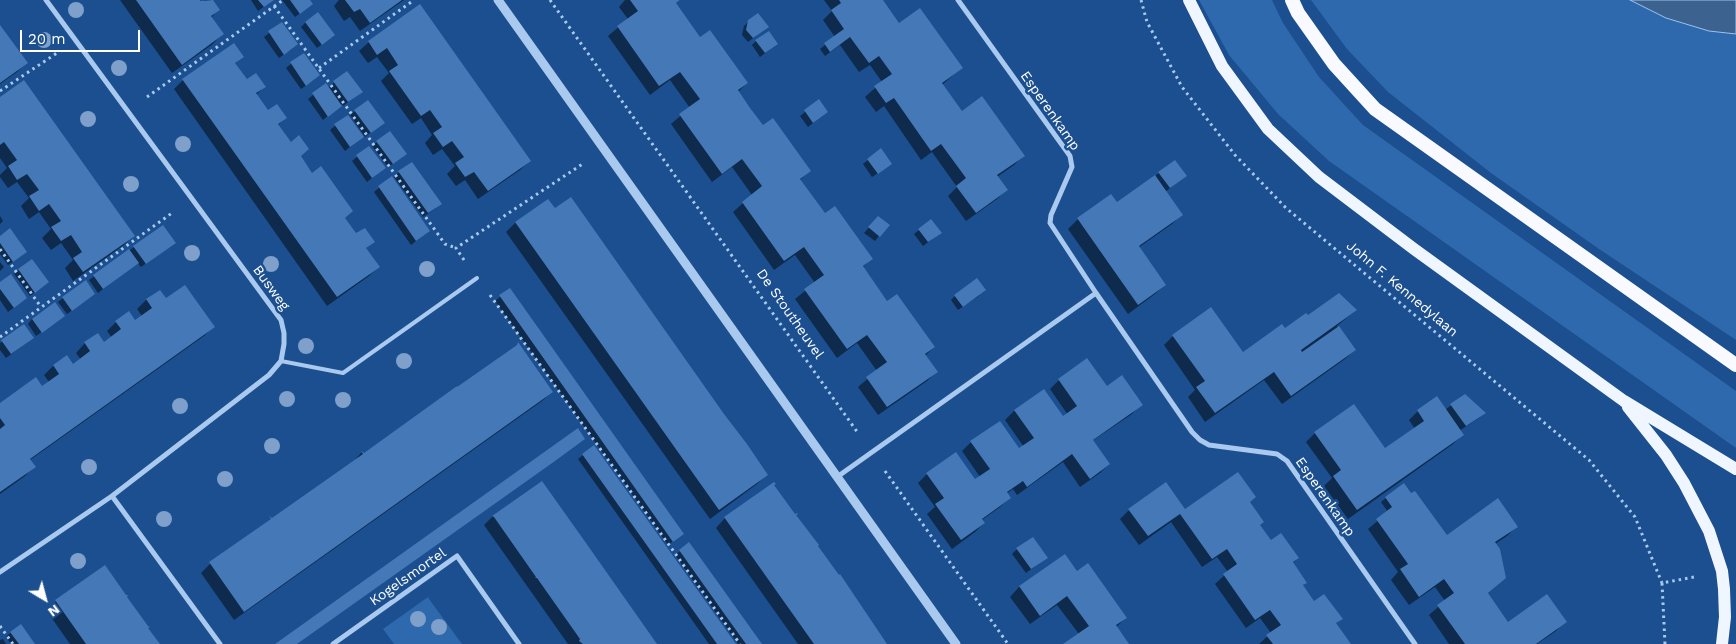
<!DOCTYPE html>
<html>
<head>
<meta charset="utf-8">
<style>
  body { margin:0 }
  #map { position:relative; width:1736px; height:644px; overflow:hidden; background:#1b4f8f; font-family:"Work Sans",sans-serif }
  canvas { display:block }
  .north { position:absolute; left:20px; top:574px; width:50px; height:50px; -webkit-text-stroke:4px #1b4f8f; paint-order:stroke; rotate:143deg; font-size:14px; font-weight:700; line-height:20px; text-align:center; color:#fff }
  .north::after { content:''; display:block; margin:auto; width:18px; height:22px; background:#fff; clip-path:polygon(50% 0,100% 100%,50% 72%,0 100%) }
  .scale { position:absolute; left:20px; top:30px; width:120px; height:22px; box-sizing:border-box; border:2px solid #fff; border-top:0; padding-left:6px; font-size:15px; line-height:18px; white-space:nowrap; color:#fff; -webkit-text-stroke:4px #1b4f8f; paint-order:stroke }
</style>
</head>
<body>
<div id="map">
<canvas width="1736" height="644"></canvas>
<div class="north">N</div>
<div class="scale">20 m</div>
</div>
<script>
const context = document.querySelector('canvas').getContext('2d');
context.lineJoin = 'round';
function paint(path, color) { context.fillStyle = color; context.fill(path, 'evenodd'); }
const toPath = rows => new Path2D(rows.map(r => 'M' + r).join(''));
function strokePath(path, color, width, dash) { context.strokeStyle = color; context.lineWidth = width; context.lineCap = dash ? 'butt' : 'round'; context.setLineDash(dash || []); context.stroke(path); }
function write(font, color, halo, rows, align = 'center') {
  context.font = font + ' "Work Sans",sans-serif'; context.lineWidth = 5; context.setLineDash([]); context.textBaseline = 'middle'; context.strokeStyle = halo; context.fillStyle = color; for (const [text, x, y, turn = 0] of rows) {
    context.save(); context.translate(x, y); context.rotate((+turn || 0) * Math.PI / 180); context.textAlign = isNaN(turn) ? turn : align; if (halo) context.strokeText(text, 0, 0); context.fillText(text, 0, 0); context.restore();
  }
}
paint(toPath([
  [1199,0,1272,0,1283,23,1319,77,1363,125,1736,391,1736,448,1329,161,1278,114,1229,55],
  [1311,0,1630,0,1666,18,1709,31,1736,34,1736,340,1599,249,1491,173,1388,92,1347,49],
  [428,597,429,599,462,644,394,644,383,629]
]), '#2e69ad');
const water = toPath([
  [1630,0,1736,0,1736,34,1709,31,1666,18,1630,0]
]);
paint(water, '#3c6290');
strokePath(water, '#9cc4f0', 1);
paint(toPath([
  [120,0,198,0,200,3,205,0,211,0,218,10,211,18,222,34,213,44,172,73],
  [251,0,273,0,258,11],
  [282,0,309,0,307,8,295,17],
  [339,0,404,0,360,31,350,17,344,21,334,6],
  [625,0,680,0,675,4,700,39,747,83,738,92,762,127,809,171,800,180,825,215,871,259,862,268,887,303,934,347,925,356,936,372,927,381,878,415,858,387,877,371,857,343,837,358,795,299,815,283,795,255,774,270,733,212,752,195,732,167,712,182,671,124,690,108,670,80,650,95,608,36,628,19,619,7],
  [824,0,882,0,899,25,961,68,942,85,962,113,1023,156,1014,165,997,177,1006,190,997,199,966,221,948,196,957,187,932,152,921,160,884,106,876,112,865,97,882,82,870,65,859,72,840,45,825,56,820,49,835,37,823,20,832,11],
  [419,6,529,161,520,170,478,199,465,180,456,186,447,174,455,166,442,149,433,155,425,143,432,135,421,118,412,124,381,81,389,73,377,57,368,63,359,51,369,42],
  [749,21,767,27,748,42,742,35,744,26],
  [306,22,329,39,317,48,301,27],
  [282,23,292,49,279,58,264,37],
  [0,27,26,63,17,72,0,84],
  [756,41,777,44,760,57,752,45],
  [303,54,314,80,301,89,286,68],
  [242,57,234,64,246,81,264,87,256,95,268,112,285,118,278,125,312,174,356,235,373,241,365,249,378,267,369,276,327,306,174,89,183,80],
  [347,73,361,92,343,106,342,104,323,120,308,99,326,85,327,88],
  [0,98,133,236,124,245,73,281,65,268,73,260,61,243,51,250,42,238,51,229,39,212,29,219,21,206,29,198,17,182,8,188,0,177,0,175,7,168,0,158],
  [819,101,822,116,808,127,800,116],
  [355,111,383,123,365,137,350,115],
  [347,116,362,137,345,151,330,130],
  [377,142,401,158,388,167,372,146],
  [369,147,384,168,367,182,352,161],
  [868,160,886,168,872,177,863,164],
  [399,172,436,208,423,217,394,177],
  [1159,173,1185,176,1165,192,1181,215,1172,224,1138,248,1165,285,1155,294,1128,314,1068,229,1078,219,1111,196,1117,204],
  [391,178,429,231,411,245,374,192],
  [548,200,766,475,757,484,710,519,506,232,515,223],
  [0,216,3,221,0,224],
  [874,222,879,236,875,241,864,233],
  [919,230,935,237,923,246,914,234],
  [0,237,21,256,8,265,0,254],
  [174,243,141,267,137,262,98,293,89,280,134,247],
  [0,262,4,267,0,271],
  [19,270,42,287,30,296,14,274],
  [0,284,21,302,8,312,0,300],
  [509,290,683,534,668,545,495,301],
  [159,291,165,300,213,327,204,336,30,460,34,467,25,476,0,494,0,405,42,387,49,382,44,375,53,366,67,357,73,365,81,360,76,353,85,343,97,335,104,344,112,338,107,331,116,322,135,322,142,316,137,309,146,300],
  [980,295,958,310,951,300,955,296],
  [63,298,89,298,67,314,58,302],
  [1356,310,1337,326,1355,350,1345,359,1282,404,1264,380,1205,422,1188,397,1195,390,1164,345,1173,336,1242,353,1308,317],
  [32,319,59,320,36,336,28,324],
  [24,326,28,342,6,358,0,350,0,343],
  [1059,380,1106,388,1141,404,1132,414,1092,441,1109,464,1100,473,1080,487,1063,462,1017,495,1013,489,1006,494,1009,498,1000,507,982,520,984,523,975,532,952,549,927,514,935,507,918,483,927,474,975,481,980,477,962,451,971,442,999,422,1019,450,1024,447,1005,420,1014,411,1043,391,1063,418,1068,415,1050,389],
  [552,392,542,401,234,620,201,573,210,564,353,462,362,452,364,454],
  [1465,395,1480,417,1459,431,1462,435,1453,444,1348,519,1324,486,1332,478,1306,442,1315,433,1385,450,1415,429,1409,420,1418,411,1445,410],
  [583,455,734,644,709,644,578,459],
  [772,485,886,644,798,644,716,528,725,518],
  [1386,498,1446,536,1516,527,1507,536,1495,544,1505,578,1487,594,1508,623,1565,621,1556,631,1537,644,1449,644,1429,615,1445,601,1435,587,1409,605,1391,580,1398,572,1368,529,1388,512,1381,502],
  [1249,502,1259,526,1270,542,1298,558,1292,564,1306,583,1302,586,1314,602,1341,619,1335,624,1349,644,1259,644,1271,633,1260,618,1246,628,1215,584,1228,572,1217,557,1202,567,1171,522,1139,545,1120,519,1129,510,1185,511],
  [493,516,655,644,568,644,484,525],
  [1017,549,1046,558,1026,573,1012,554],
  [680,551,761,644,738,644,675,555],
  [1065,556,1077,573,1126,618,1116,627,1128,644,1065,644,1079,634,1057,605,1030,624,1010,597,1019,587],
  [104,567,158,644,70,644,46,610,56,601],
  [11,632,33,644,11,644,6,637],
  [3,639,6,644,0,644,0,640]
]), '#0007');
paint(toPath([
  [136,0,200,0,200,1,213,0,220,10,211,16,224,34,182,65],
  [258,0,274,0,264,7],
  [290,0,310,0,313,4,300,14],
  [345,0,402,0,370,23,360,9,354,12],
  [630,0,680,0,676,3,700,37,710,30,748,83,738,90,750,108,763,125,773,118,811,171,800,179,825,213,835,206,873,259,863,266,887,301,897,294,935,347,925,354,938,372,887,407,866,377,887,362,867,335,847,349,804,289,824,275,804,247,784,261,742,202,762,186,742,159,722,174,679,114,700,99,680,72,659,86,617,26,638,11],
  [839,0,883,0,899,23,920,8,963,68,942,83,962,111,982,96,1025,156,997,175,1008,190,976,213,956,186,966,178,941,144,931,151,894,98,886,103,874,86,892,74,879,56,869,63,850,37,830,52,824,43,844,29,831,10,841,3],
  [420,4,531,161,488,191,474,172,465,177,455,163,464,157,452,141,443,147,433,133,442,127,430,110,421,116,389,71,398,65,387,48,377,55,368,41],
  [318,12,335,35,322,45,305,22],
  [758,13,769,27,753,38,746,30,748,20],
  [282,22,298,44,284,55,268,31],
  [0,25,28,63,0,83],
  [769,31,778,44,765,53,755,40],
  [234,43,244,57,235,63,247,79,256,73,266,87,256,93,268,110,277,104,287,118,278,124,291,142,299,135,309,149,301,156,312,173,321,166,353,211,345,218,356,233,365,228,375,242,366,248,380,267,337,297,182,79],
  [304,53,320,75,306,86,290,62],
  [347,71,363,92,348,102,333,81],
  [24,80,135,236,83,272,73,258,82,252,71,235,61,241,51,227,61,221,49,204,39,211,29,196,39,190,27,174,17,180,8,166,17,160,4,142,0,145,0,97],
  [326,83,342,106,328,117,312,93],
  [819,99,828,112,813,123,804,110],
  [368,100,385,123,371,133,354,110],
  [348,115,364,137,350,147,334,124],
  [390,131,407,154,393,164,376,141],
  [369,146,386,168,372,178,356,155],
  [881,148,892,164,878,174,867,159],
  [1175,160,1187,176,1170,188,1158,172],
  [412,162,442,204,428,213,398,171],
  [1155,175,1183,215,1139,246,1166,285,1138,305,1077,218,1111,194,1117,202],
  [392,176,430,231,416,241,378,186],
  [571,197,724,414,747,444,768,475,719,510,515,222,548,199,555,208],
  [878,216,890,225,880,237,868,227],
  [931,219,942,233,928,242,918,229],
  [163,225,176,243,146,264,133,246],
  [10,228,27,252,13,262,0,243,0,236],
  [129,249,139,263,103,289,93,275],
  [32,259,49,282,35,293,18,269],
  [11,274,27,298,14,308,0,289,0,282],
  [977,278,986,290,963,307,954,295],
  [86,280,95,294,72,311,62,297],
  [185,285,215,327,30,459,36,467,0,492,0,429,5,425,0,418,0,403,36,377,42,386,59,374,53,365,67,355,73,364,90,351,84,342,98,333,104,342,121,329,115,321,129,311,135,320,152,308,146,299,160,290,166,298],
  [510,288,684,534,673,542,499,295],
  [1339,293,1357,310,1301,350,1302,352,1339,326,1356,350,1291,396,1274,372,1215,413,1196,387,1205,381,1172,335,1211,307,1243,352,1282,324,1285,328,1306,313,1308,315],
  [55,302,65,316,42,333,32,319],
  [24,324,34,338,11,354,1,340],
  [518,342,553,392,244,612,209,562,271,519,269,516,272,518,363,454,361,451,364,453,457,386,457,387,517,345],
  [1087,358,1107,386,1122,375,1143,405,1093,440,1110,464,1090,479,1072,454,1027,487,1023,481,1007,492,1011,498,982,519,985,523,961,540,935,504,944,498,926,473,956,452,975,479,990,469,970,441,1000,421,1019,448,1034,438,1014,410,1044,389,1063,416,1077,406,1058,379],
  [1465,394,1486,413,1466,426,1450,404],
  [1437,396,1464,435,1357,510,1333,476,1341,470,1314,432,1354,404,1385,448,1424,421,1417,410],
  [578,428,585,439,555,461,297,644,275,644],
  [594,445,616,476,736,644,717,644,582,454],
  [1238,472,1256,497,1250,502,1264,522,1260,525,1271,540,1281,533,1299,558,1293,562,1307,583,1303,585,1314,601,1324,594,1343,619,1336,623,1351,644,1273,644,1266,635,1281,625,1270,610,1255,620,1223,574,1237,564,1227,549,1212,559,1180,514,1148,536,1128,509,1166,482,1185,509],
  [542,481,586,543,657,644,583,644,579,641,580,639,537,578,535,578,536,577,494,517,492,516],
  [774,482,776,484,774,485,795,514,797,513,798,514,796,515,819,545,818,546,839,575,840,574,887,644,814,644,724,517],
  [1404,483,1411,493,1415,491,1447,535,1498,498,1518,527,1495,542,1500,549,1506,578,1488,593,1508,622,1547,594,1567,622,1536,644,1465,644,1437,605,1454,593,1444,579,1419,597,1400,569,1408,564,1376,519,1392,507,1385,497],
  [1033,537,1048,558,1031,569,1016,548],
  [689,542,712,574,762,644,746,644,723,612,679,550],
  [1065,554,1077,571,1088,563,1127,618,1116,625,1129,644,1063,644,1089,626,1067,596,1040,616,1019,586],
  [105,565,126,595,128,595,127,597,148,626,150,627,148,628,160,644,86,644,55,600],
  [21,624,35,644,19,644,10,632]
]), '#4478b7');
strokePath(toPath([
  [550,0,858,433],
  [1141,0,1147,22,1182,87,1235,155,1286,208,1589,460,1635,517,1662,583],
  [274,6,445,244,456,248],
  [319,68,414,0],
  [0,91,57,53],
  [147,97,283,0],
  [0,249,41,307],
  [464,260,456,248,584,163],
  [490,295,740,644],
  [0,337,172,213],
  [885,471,1008,644],
  [0,626,13,644],
  [1665,644,1662,583,1694,577]
]), '#a9c9ee', 3, [2.5, 4]);
strokePath(toPath([
  [281,361,343,373,477,278]
]), '#a9c9ee', 4);
strokePath(toPath([
  [958,0,1070,156,1072,167,1051,215,1050,223,1096,293,1192,432,1200,440,1209,445,1277,454,1287,461,1415,644],
  [837,477,1096,293],
  [112,496,220,644],
  [0,572,112,496,269,375,281,361,284,344,284,333,281,320,46,0],
  [333,644,457,556,519,644]
]), '#a9c9ee', 5);
strokePath(toPath([
  [498,0,956,644]
]), '#a9c9ee', 9);
strokePath(toPath([
  [1189,0,1222,66,1268,129,1319,177,1414,249,1624,401,1736,469],
  [1628,407,1666,455,1684,483,1709,531,1722,571,1724,589,1725,617,1722,644]
]), '#f0f6ff', 12);
strokePath(toPath([
  [1292,0,1298,13,1334,64,1375,109,1736,365]
]), '#f8faff', 14);
context.fillStyle = '#7ea0ca';
for (const [x, y] of [
  [76,10],
  [44,40],
  [119,68],
  [88,119],
  [183,144],
  [131,184],
  [192,253],
  [271,264],
  [427,269],
  [306,346],
  [404,361],
  [287,399],
  [343,400],
  [180,406],
  [272,446],
  [89,467],
  [225,479],
  [164,519],
  [78,561],
  [418,619],
  [439,627]
]) { context.beginPath(); context.arc(x, y, 8, 0, 2 * Math.PI); context.fill(); }
write('14px', '#fff', '#1b4f8f', [
  ["Esperenkamp",1050,111,55],
  ["Busweg",271,288,54],
  ["John F. Kennedylaan",1402,289,40],
  ["De Stoutheuvel",790,314,55],
  ["Esperenkamp",1325,497,55],
  ["Kogelsmortel",408,577,-35]
]);
</script>
</body>
</html>
